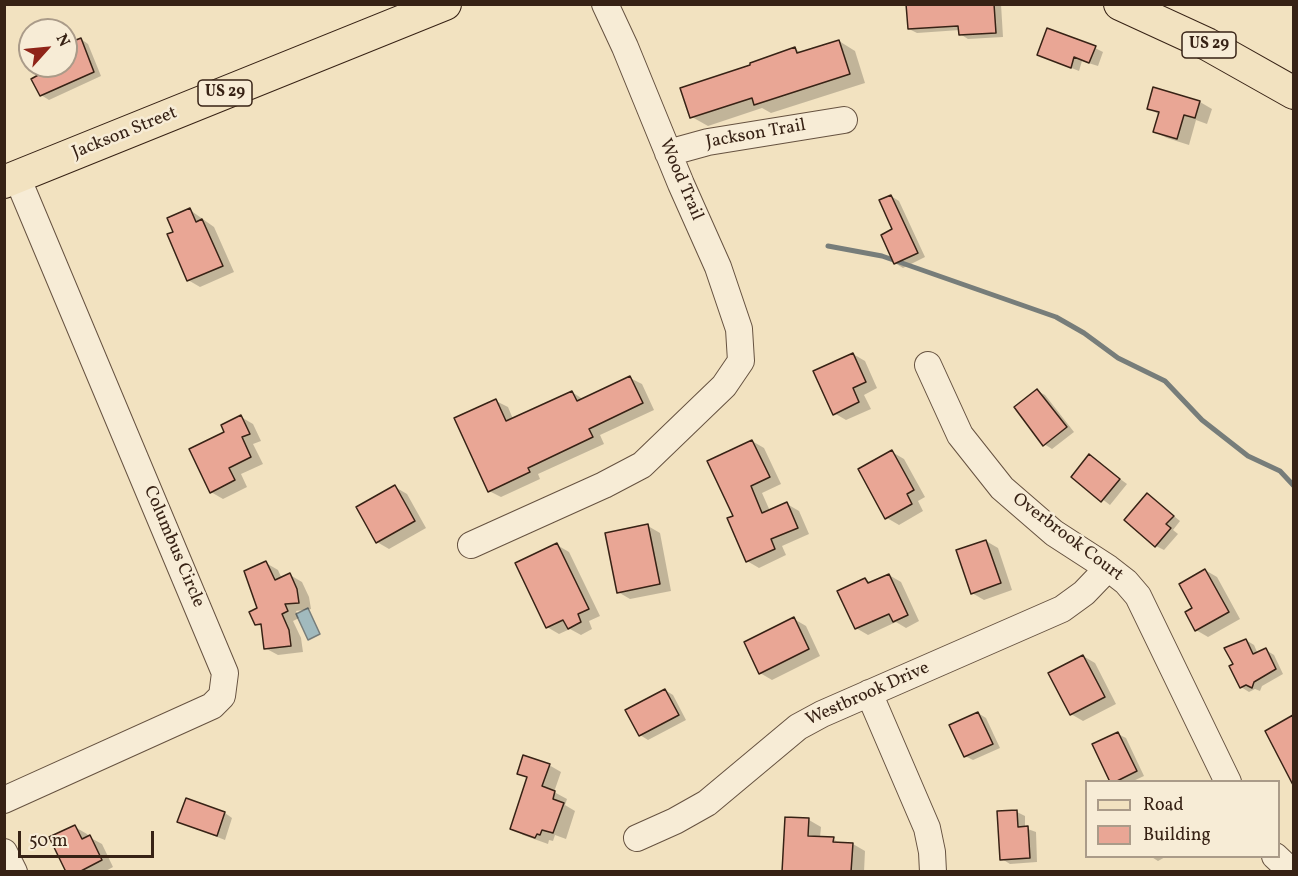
<!DOCTYPE html>
<html>
<head>
<meta charset="utf-8">
<style>
  body { margin:0 }
  #map { position:relative; width:1298px; height:876px; overflow:hidden; background:#f2e2c0; font-family:Vollkorn,serif }
  canvas { display:block }
  .frame { position:absolute; inset:0; border:6px solid #372215; pointer-events:none }
  .legend { position:absolute; left:1085px; top:780px; width:195px; height:78px; box-sizing:border-box; background:#f7ecd6; border:2px solid #aa9b89; margin:0; padding:8px 10px; list-style:none; font-size:18px; color:#372215 }
  .legend li { display:flex; align-items:center; gap:12px; height:30px }
  .legend b { width:30px; border:2px solid #aa9b89 }
  .north { position:absolute; left:18px; top:18px; width:60px; height:60px; box-sizing:border-box; background:#f7ecd6; border:2px solid #aa9b89; border-radius:50%; rotate:63deg; font-size:16px; font-weight:700; line-height:24px; text-align:center; color:#372215 }
  .north::after { content:''; display:block; margin:auto; width:21px; height:27px; background:#8f2418; clip-path:polygon(50% 0,100% 100%,50% 72%,0 100%) }
  .scale { position:absolute; left:18px; top:831px; width:136px; height:27px; box-sizing:border-box; border:3px solid #372215; border-top:0; padding-left:8px; font-size:18px; line-height:21px; white-space:nowrap; color:#372215; -webkit-text-stroke:4px #f7ecd6; paint-order:stroke }
</style>
</head>
<body>
<div id="map">
<canvas width="1298" height="876"></canvas>
<div class="frame"></div>
<ul class="legend">
<li><b style="height:8px;background:#f2e2c0"></b>Road</li>
<li><b style="height:16px;background:#e9a695"></b>Building</li>
</ul>
<div class="north">N</div>
<div class="scale">50 m</div>
</div>
<script>
const context = document.querySelector('canvas').getContext('2d');
context.lineJoin = 'round';
function paint(path, color) { context.fillStyle = color; context.fill(path, 'evenodd'); }
const toPath = rows => new Path2D(rows.map(r => 'M' + r).join(''));
function strokePath(path, color, width, dash) { context.strokeStyle = color; context.lineWidth = width; context.lineCap = dash ? 'butt' : 'round'; context.setLineDash(dash || []); context.stroke(path); }
function write(font, color, halo, rows, align = 'center') {
  context.font = font + ' Vollkorn,serif'; context.lineWidth = 5; context.setLineDash([]); context.textBaseline = 'middle'; context.strokeStyle = halo; context.fillStyle = color; for (const [text, x, y, turn = 0] of rows) {
    context.save(); context.translate(x, y); context.rotate((+turn || 0) * Math.PI / 180); context.textAlign = isNaN(turn) ? turn : align; if (halo) context.strokeText(text, 0, 0); context.fillText(text, 0, 0); context.restore();
  }
}
const water = toPath([
  [308,608,320,634,308,640,296,614,308,608]
]);
paint(water, '#a1babe');
strokePath(water, '#777d7a', 1.5);
paint(toPath([
  [907,4,1001,4,1003,37,968,39,960,34,960,30,917,33,909,29],
  [81,39,88,44,101,76,49,100,41,95,42,75,39,66,66,66,66,45],
  [839,41,855,51,865,83,771,113,762,108,708,126,692,117,752,66,795,49,802,53],
  [1095,48,1103,52,1098,66,1082,61,1079,71,1047,58],
  [1200,102,1212,109,1207,124,1196,120,1189,145,1167,138,1155,132,1160,115,1148,108],
  [891,196,899,201,925,257,903,268,895,263],
  [190,210,214,227,234,272,200,287,188,280],
  [853,354,865,361,877,388,864,395,871,409,846,420,834,413],
  [630,378,642,384,654,410,600,435,604,444,538,474,540,479,501,497,489,491,496,401,508,407,513,419,572,392,584,400],
  [1037,391,1045,395,1074,432,1052,449,1044,444],
  [241,417,253,424,261,441,253,444,263,464,241,474,247,487,223,499,211,492,226,433],
  [752,441,764,448,781,484,762,493,770,511,787,504,799,511,809,534,782,546,786,555,759,568,747,561,735,516],
  [892,452,904,459,925,497,918,501,923,511,899,525,887,518],
  [1089,456,1127,484,1110,505,1073,477],
  [395,487,407,494,426,528,389,549,377,542],
  [1148,495,1180,521,1173,530,1178,534,1164,550,1156,546],
  [648,526,660,533,671,591,630,599,618,592],
  [986,541,998,548,1012,590,984,600,972,593],
  [557,545,569,552,600,616,589,621,592,629,581,635,570,629,559,634,547,627],
  [266,563,278,570,282,579,290,575,302,582,309,597,311,609,296,611,299,618,293,621,301,638,303,652,278,655,265,648,263,627,256,624],
  [1205,570,1217,577,1240,619,1208,637,1196,630,1194,608],
  [889,575,901,582,919,621,906,628,896,622,868,635,856,628,865,579,871,583],
  [794,619,806,626,820,656,772,680,760,673],
  [1246,640,1254,645,1258,654,1266,650,1274,655,1283,674,1262,686,1260,691,1255,689,1249,692,1241,687,1231,667,1235,665],
  [1083,656,1095,663,1116,704,1083,721,1071,714],
  [665,690,673,695,686,720,648,740,640,735,627,710],
  [978,713,986,718,1000,748,973,760,965,756],
  [1294,717,1294,774,1288,771,1267,731],
  [1118,734,1126,738,1144,776,1131,782,1112,782],
  [549,765,561,772,554,792,567,799,565,805,575,811,566,839,555,835,553,841,549,840,548,844,523,835,511,828,528,778,519,773],
  [1017,812,1025,816,1025,828,1036,832,1037,862,1010,864,1002,859],
  [225,813,232,818,225,840,179,822],
  [809,820,821,827,820,838,833,839,841,844,853,844,865,851,864,872,783,872],
  [75,827,87,834,89,837,102,844,113,867,104,872,68,872],
  [1150,856,1167,856,1158,861]
]), '#0003');
strokePath(toPath([
  [828,246,882,256,1056,317,1084,333,1118,358,1165,381,1202,420,1248,456,1280,471,1294,486]
]), '#777d7a', 5);
const building = toPath([
  [906,4,994,4,996,33,959,35,958,26,908,29,906,4],
  [1047,28,1096,46,1089,63,1074,57,1071,68,1037,55,1047,28],
  [81,38,94,72,40,96,31,79,40,74,38,66,66,66,66,44,81,38],
  [839,40,850,74,754,105,752,98,690,118,680,88,750,65,750,63,795,47,797,53,839,40],
  [1153,87,1200,101,1195,118,1184,115,1177,139,1153,132,1159,112,1147,109,1153,87],
  [891,195,918,253,894,264,881,235,892,229,879,200,891,195],
  [190,208,196,222,202,219,223,266,187,281,167,234,173,232,167,218,190,208],
  [853,353,866,382,853,388,859,402,833,415,813,371,853,353],
  [630,376,643,403,589,429,593,437,528,468,530,472,488,492,454,418,496,399,506,421,572,391,577,401,630,376],
  [1037,389,1067,427,1043,446,1014,407,1037,389],
  [241,415,250,434,242,437,251,457,229,468,235,480,210,493,189,449,224,432,221,425,241,415],
  [752,440,770,477,751,486,762,513,787,502,798,528,771,539,775,549,746,562,727,518,733,516,707,461,752,440],
  [892,450,914,490,907,494,912,504,885,519,858,469,892,450],
  [1089,454,1120,479,1101,502,1071,477,1089,454],
  [395,485,415,521,376,543,356,507,395,485],
  [1147,493,1174,516,1166,524,1171,528,1155,547,1124,520,1147,493],
  [648,524,660,584,617,593,605,533,648,524],
  [986,540,1001,583,971,594,956,550,986,540],
  [557,543,589,609,578,614,581,622,568,629,563,620,546,628,515,563,557,543],
  [266,561,275,580,290,573,297,589,299,603,285,604,288,611,282,614,289,630,291,646,264,649,261,624,255,625,249,612,257,608,244,571,266,561],
  [1205,569,1229,612,1195,631,1185,612,1192,608,1179,584,1205,569],
  [889,574,908,615,893,622,889,614,855,629,837,591,865,578,868,583,889,574],
  [794,617,809,649,759,674,744,642,794,617],
  [1246,639,1253,654,1266,648,1276,669,1254,682,1252,688,1246,685,1240,688,1229,666,1233,664,1224,648,1246,639],
  [1083,655,1105,697,1070,715,1048,673,1083,655],
  [665,689,679,715,639,736,625,710,665,689],
  [978,712,993,744,964,757,949,725,978,712],
  [1293,715,1293,785,1265,731,1293,715],
  [1118,732,1137,771,1115,782,1110,782,1092,744,1118,732],
  [523,755,550,764,542,786,555,791,553,799,564,803,553,833,542,830,540,835,537,834,535,838,510,829,527,777,517,774,523,755],
  [186,798,225,812,217,836,177,822,186,798],
  [1017,810,1018,827,1028,826,1030,858,1000,860,997,811,1017,810],
  [785,817,809,818,808,836,834,837,833,842,853,843,851,872,782,872,785,817],
  [75,825,82,839,90,835,102,860,79,872,66,872,49,837,75,825]
]);
paint(building, '#e9a695');
strokePath(building, '#372215', 1.5);
const minor = toPath([
  [668,153,708,142,844,120],
  [928,365,960,435,1002,488,1054,533,1108,568,1126,582,1138,596,1228,782],
  [471,545,604,485,642,465,724,386,741,361,739,329,718,267,681,184,625,47,605,4],
  [869,693,927,828,932,852,933,872],
  [4,800,212,706,222,696,225,673,17,177],
  [637,838,675,821,707,803,798,727,822,714,1062,609,1084,593,1108,568],
  [4,852,14,872],
  [1275,856,1292,872]
]);
const major = toPath([
  [1120,4,1207,44,1294,93],
  [4,182,445,4]
]);
strokePath(minor, '#665240', 28);
strokePath(major, '#372215', 34);
strokePath(minor, '#f7ecd6', 26);
strokePath(major, '#f2e2c0', 32);
for (const [x, y, w] of [
  [1209,45,54],
  [225,93,54]
]) { const box = new Path2D(); box.roundRect(x - w / 2, y - 13, w, 26, 4.5); context.fillStyle = '#f7ecd6'; context.fill(box); strokePath(box, '#372215', 1.5); }
write('bold 16px', '#372215', null, [
  ["US 29",1209,45],
  ["US 29",225,93]
]);
write('18px', '#372215', '#f7ecd6', [
  ["Jackson Street",125,134,-22],
  ["Jackson Trail",756,135,-10],
  ["Wood Trail",680,180,67],
  ["Overbrook Court",1067,538,37],
  ["Columbus Circle",173,547,67],
  ["Westbrook Drive",868,695,-24]
]);
</script>
</body>
</html>
